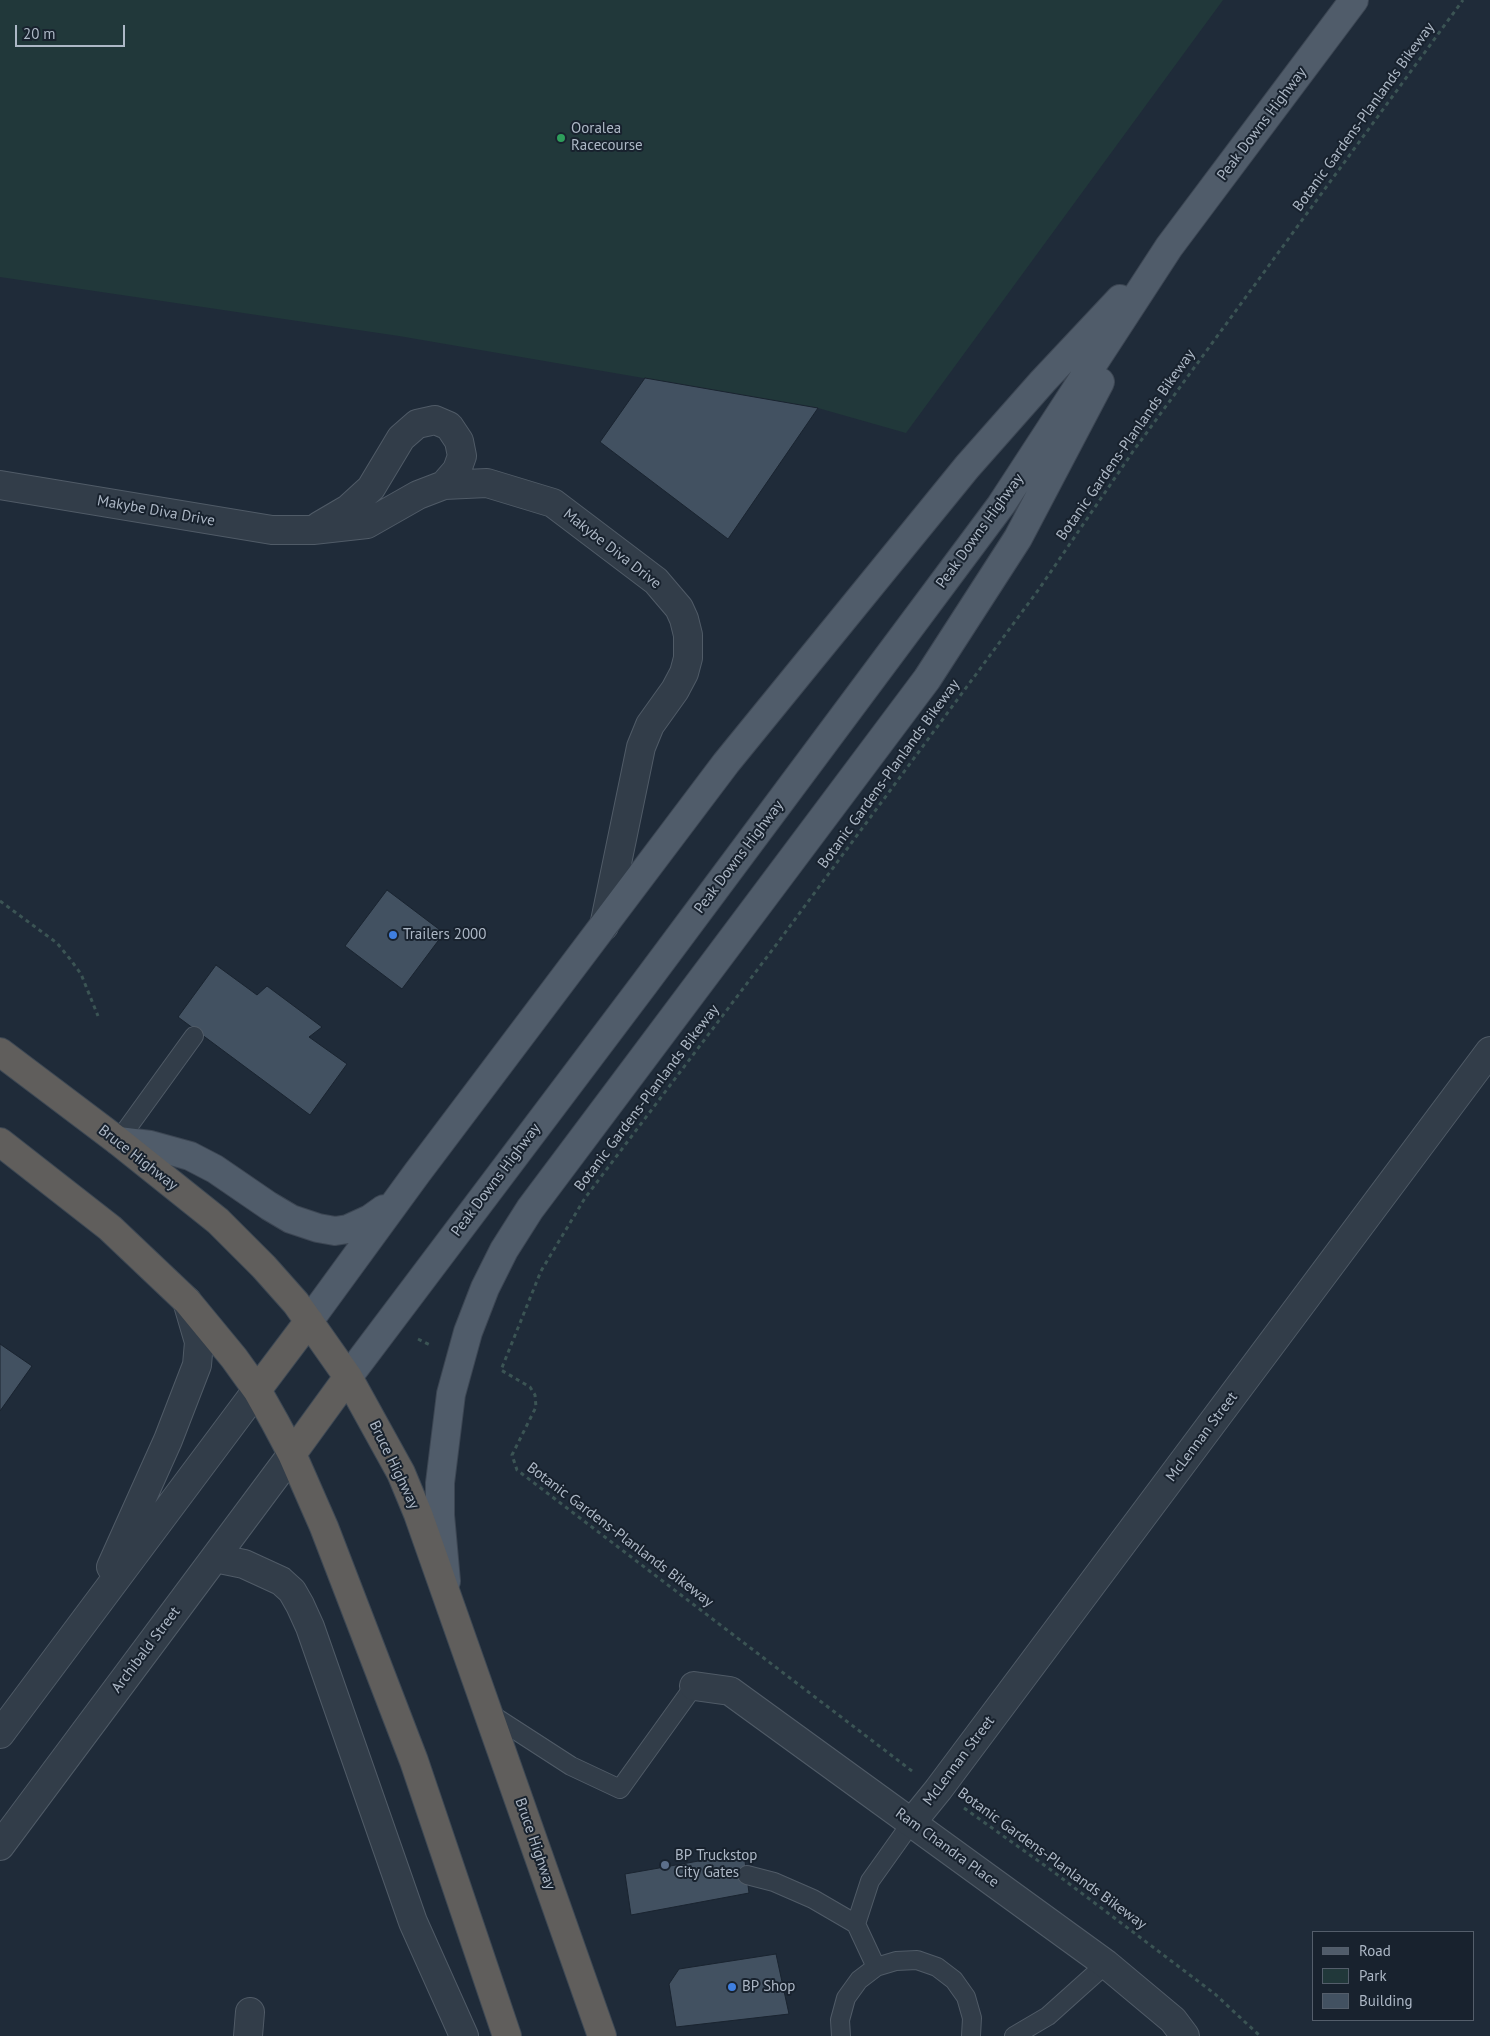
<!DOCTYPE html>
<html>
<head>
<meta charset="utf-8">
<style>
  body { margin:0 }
  #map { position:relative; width:1490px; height:2036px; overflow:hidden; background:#1f2b39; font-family:"PT Sans",sans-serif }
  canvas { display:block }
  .legend { position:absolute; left:1312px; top:1931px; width:162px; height:90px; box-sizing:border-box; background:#18222e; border:1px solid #545e6b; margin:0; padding:6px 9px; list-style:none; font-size:15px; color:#adb8c6 }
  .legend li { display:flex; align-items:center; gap:10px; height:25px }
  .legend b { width:25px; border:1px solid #545e6b }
  .scale { position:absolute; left:15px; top:25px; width:110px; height:22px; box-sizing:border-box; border:2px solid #adb8c6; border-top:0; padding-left:6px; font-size:15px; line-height:18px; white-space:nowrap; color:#adb8c6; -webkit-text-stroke:4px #18222e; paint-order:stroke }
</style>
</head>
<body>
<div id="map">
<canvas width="1490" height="2036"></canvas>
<ul class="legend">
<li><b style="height:6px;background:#505c6a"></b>Road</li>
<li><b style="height:14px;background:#21383a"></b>Park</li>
<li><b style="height:14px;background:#425161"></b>Building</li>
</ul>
<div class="scale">20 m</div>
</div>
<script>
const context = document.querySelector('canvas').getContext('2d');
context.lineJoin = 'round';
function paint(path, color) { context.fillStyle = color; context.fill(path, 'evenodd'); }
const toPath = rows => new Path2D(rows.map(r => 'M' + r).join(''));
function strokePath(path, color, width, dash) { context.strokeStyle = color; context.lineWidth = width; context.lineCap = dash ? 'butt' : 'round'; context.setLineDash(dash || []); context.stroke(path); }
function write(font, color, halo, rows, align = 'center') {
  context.font = font + ' "PT Sans",sans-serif'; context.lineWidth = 4; context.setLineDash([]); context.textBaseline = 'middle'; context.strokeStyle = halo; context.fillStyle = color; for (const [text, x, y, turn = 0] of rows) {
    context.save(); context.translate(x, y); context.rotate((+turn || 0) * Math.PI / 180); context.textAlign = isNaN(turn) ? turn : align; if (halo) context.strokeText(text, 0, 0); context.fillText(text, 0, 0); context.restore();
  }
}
paint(toPath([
  [0,0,1223,0,906,433,818,408,399,336,0,277]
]), '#21383a');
const building = toPath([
  [645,378,818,408,728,539,600,442,645,378],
  [387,890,444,933,402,989,345,946,387,890],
  [216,965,257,995,267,986,322,1027,309,1037,347,1064,310,1115,178,1017,216,965],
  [0,1344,32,1366,0,1411,0,1344],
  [744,1853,749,1893,631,1915,625,1874,744,1853],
  [776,1954,789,2014,676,2027,669,1984,679,1969,776,1954]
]);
paint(building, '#425161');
strokePath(building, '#1a2430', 1);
const service = toPath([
  [118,1141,194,1036],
  [489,1713,571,1766,620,1789,694,1686],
  [747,1875,774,1882,813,1899,856,1924,876,1967],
  [856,1924,870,1881,912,1822],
  [841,2036,840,2020,846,1998,859,1980,876,1967,896,1961,917,1960,937,1967,954,1980,966,1997,972,2018,971,2036],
  [1014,2036,1048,2016,1106,1964]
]);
const minor = toPath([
  [0,485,272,530,313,530,367,524,418,495,444,485,487,483,553,503,656,581,679,608,684,619,688,635,688,658,684,673,675,690,650,725,641,747,604,926],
  [319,526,348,509,371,488,401,438,417,424,435,420,449,426,459,441,462,456,457,470,444,485],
  [694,1686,730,1691,1106,1964,1173,2020,1185,2036],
  [912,1822,938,1790,1490,1051],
  [248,2036,250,2012]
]);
const tertiary = toPath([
  [215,1558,244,1564,281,1581,292,1591,300,1605,310,1627,413,1922,464,2036],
  [111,1567,168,1440,197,1365,199,1342,187,1301],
  [0,1734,257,1390],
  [0,1846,292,1454]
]);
const primary = toPath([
  [118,1141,150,1145,190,1156,215,1169,269,1206,291,1219,318,1228,335,1231,348,1229,370,1219,384,1209],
  [309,1321,417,1173,726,763,967,467,1043,381,1120,299],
  [348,1377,645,983,1001,505,1169,247,1354,0],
  [446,1581,440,1515,440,1483,451,1394,468,1332,485,1288,504,1250,530,1209,927,679,1018,538,1100,382]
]);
const trunk = toPath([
  [0,1052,118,1141,218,1221,264,1267,296,1303,348,1377,401,1473,418,1514,602,2036],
  [0,1142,110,1228,187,1301,234,1358,257,1390,275,1422,292,1454,324,1527,414,1761,507,2036],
  [257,1390,309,1321],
  [292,1454,348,1377]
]);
strokePath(service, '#505b67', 20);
strokePath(minor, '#505b67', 30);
strokePath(tertiary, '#505b67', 30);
strokePath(primary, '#3c4653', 30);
strokePath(trunk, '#3d4854', 30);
strokePath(toPath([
  [0,901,57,943,70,959,81,974,98,1016],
  [418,1339,430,1345],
  [912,1771,517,1470,512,1455,536,1407,535,1395,530,1387,501,1370,541,1271,585,1198,779,941,1039,589,1134,450,1463,0],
  [964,1808,1051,1870,1215,1994,1260,2036]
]), '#3b5454', 3, [4, 4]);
strokePath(service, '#323d49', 18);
strokePath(minor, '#323d49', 28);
strokePath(tertiary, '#323d49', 28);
strokePath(primary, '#505c6a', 28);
strokePath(trunk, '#605e5c', 28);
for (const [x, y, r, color] of [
  [561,138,5,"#2e9e5b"],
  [393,935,5,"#3f7fe0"],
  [665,1865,5,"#5c6f8a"],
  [732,1987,5,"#3f7fe0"]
]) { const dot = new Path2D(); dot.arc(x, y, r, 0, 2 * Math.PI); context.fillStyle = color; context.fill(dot); strokePath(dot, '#18222e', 2); }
write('15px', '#adb8c6', '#18222e', [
  ["Botanic Gardens-Planlands Bikeway",1364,117,-54],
  ["Peak Downs Highway",1262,124,-53],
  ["Botanic Gardens-Planlands Bikeway",1126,445,-55],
  ["Makybe Diva Drive",156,511,10],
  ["Peak Downs Highway",980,531,-54],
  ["Makybe Diva Drive",612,549,38],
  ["Botanic Gardens-Planlands Bikeway",889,774,-54],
  ["Peak Downs Highway",739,857,-53],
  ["Botanic Gardens-Planlands Bikeway",647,1098,-53],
  ["Bruce Highway",138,1158,38],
  ["Peak Downs Highway",496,1180,-53],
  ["McLennan Street",1202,1437,-53],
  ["Bruce Highway",394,1465,64],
  ["Botanic Gardens-Planlands Bikeway",620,1535,37],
  ["Archibald Street",146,1650,-53],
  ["McLennan Street",959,1761,-53],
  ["Bruce Highway",535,1844,71],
  ["Ram Chandra Place",947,1848,36],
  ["Botanic Gardens-Planlands Bikeway",1052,1859,36]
]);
write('15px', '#adb8c6', '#18222e', [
  ["Ooralea",571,129],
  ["Racecourse",571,146],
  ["Trailers 2000",403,935],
  ["BP Truckstop",675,1856],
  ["City Gates",675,1873],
  ["BP Shop",742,1987]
], 'left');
</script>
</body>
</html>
